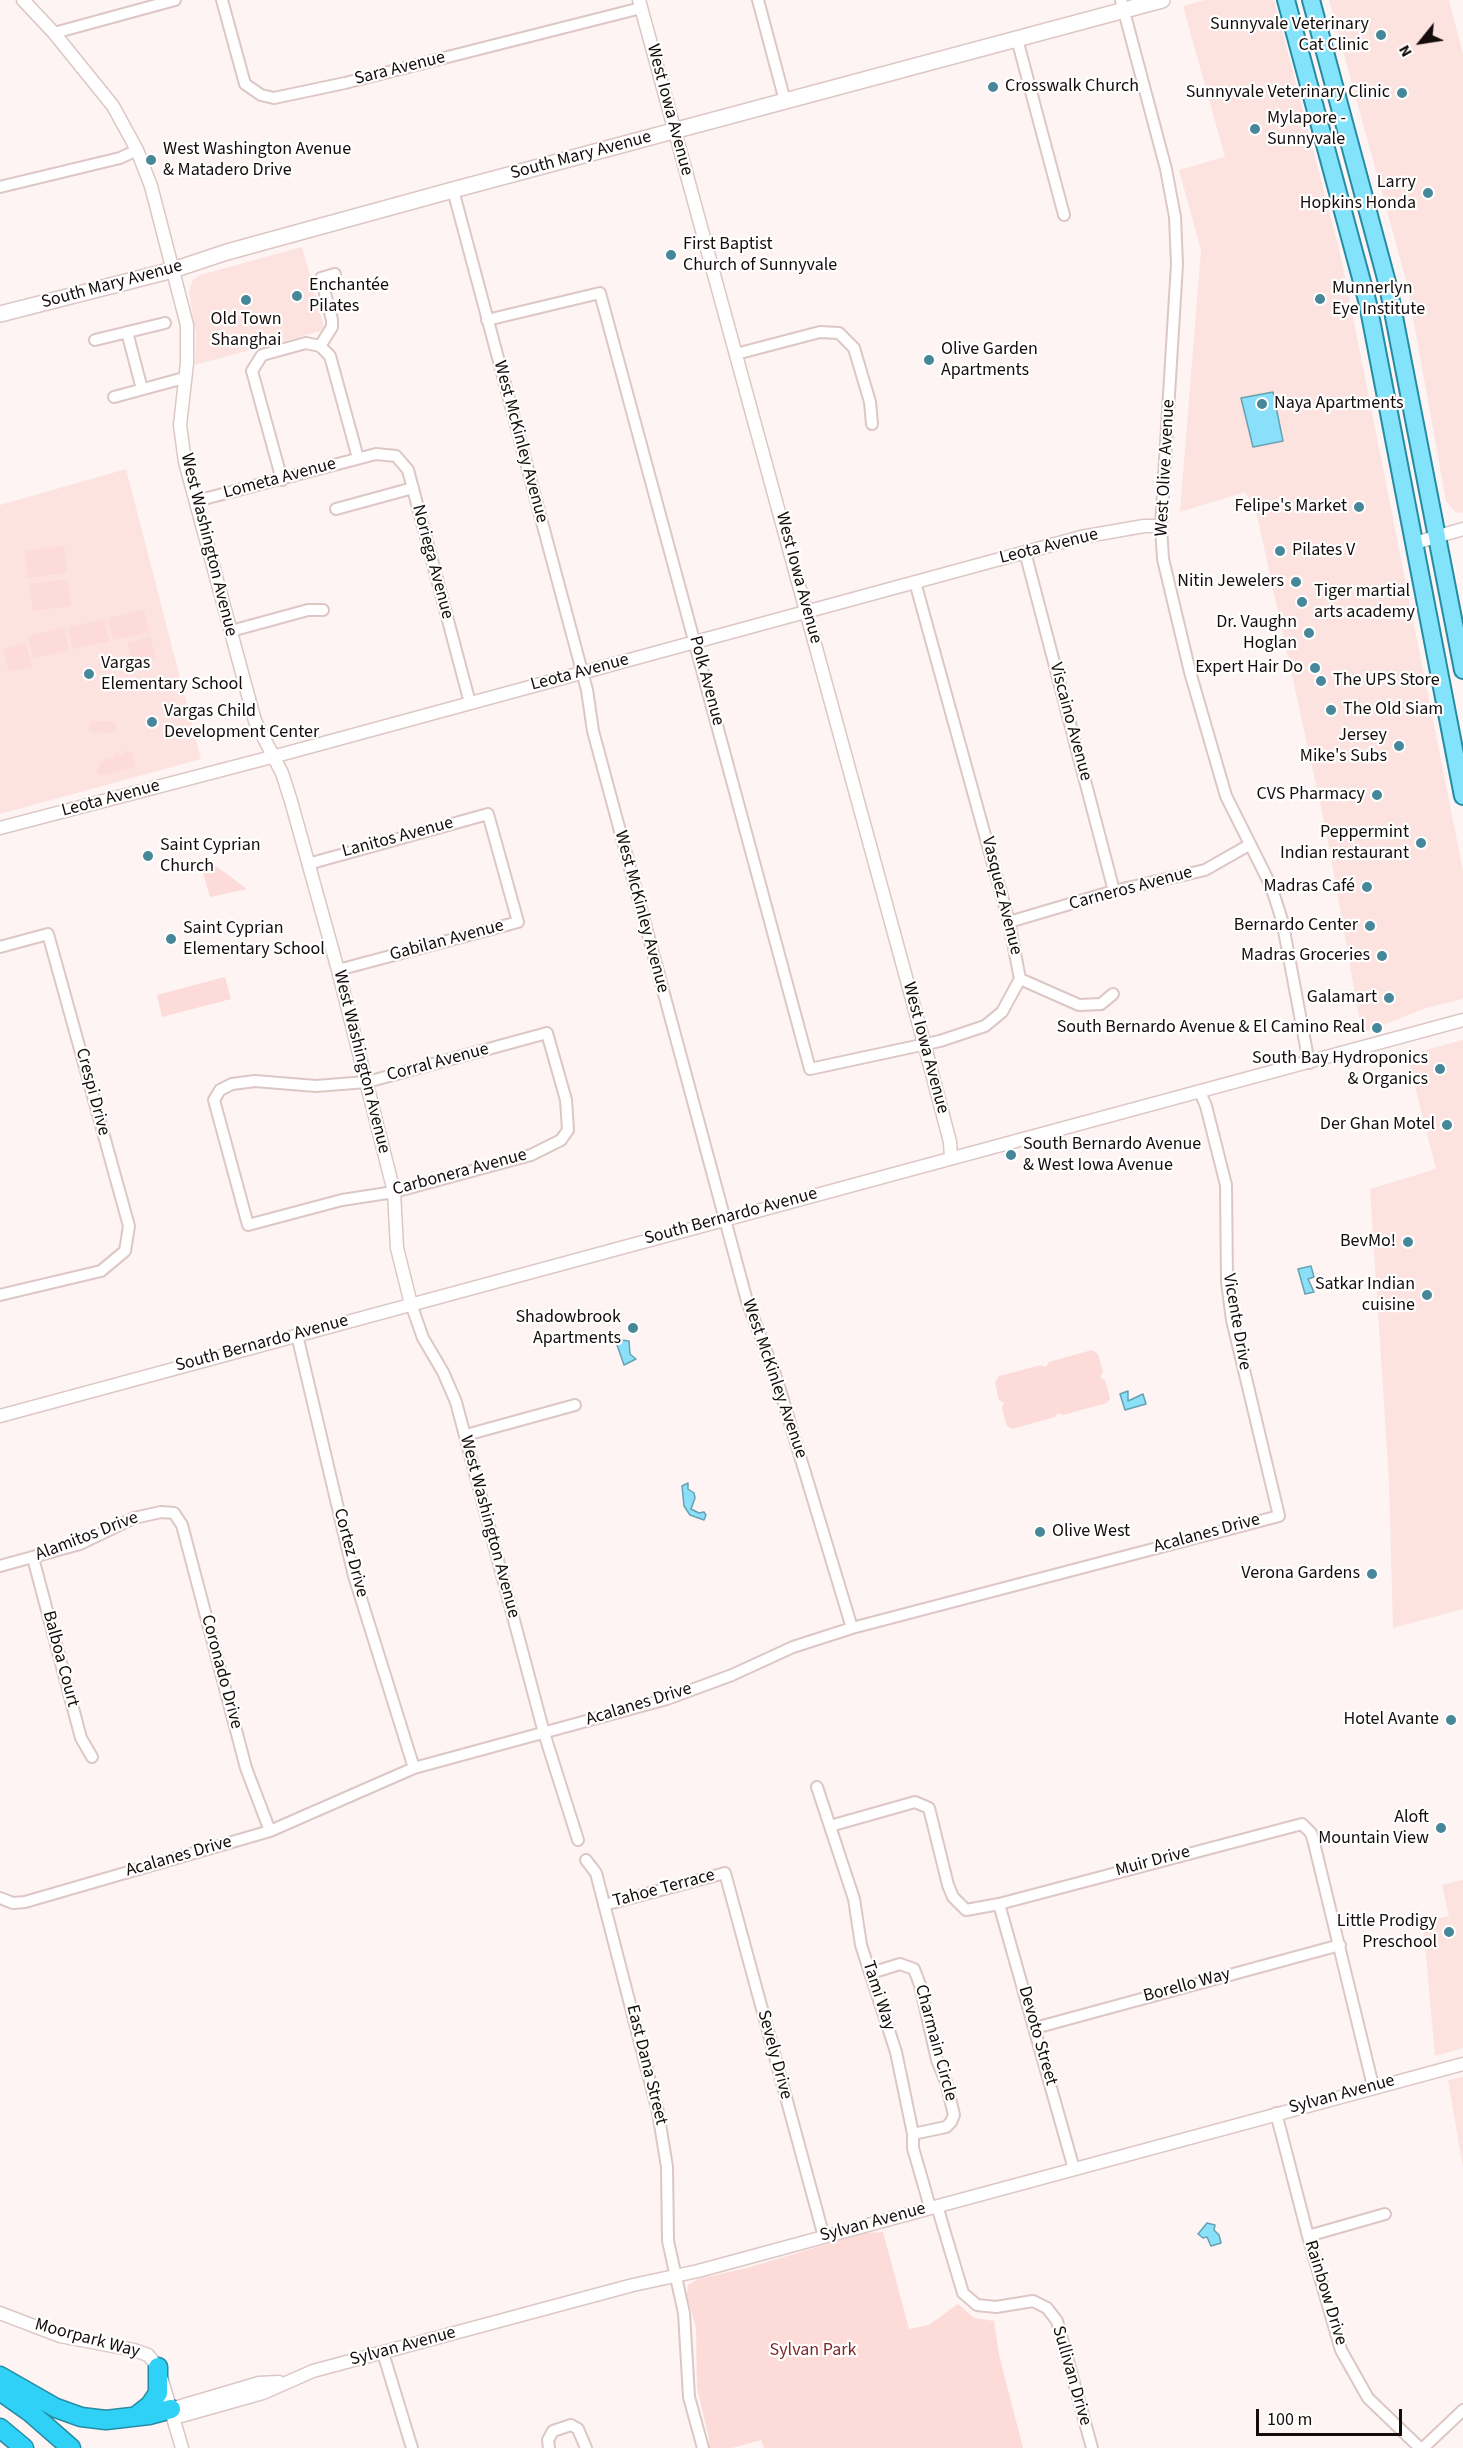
<!DOCTYPE html>
<html>
<head>
<meta charset="utf-8">
<style>
  body { margin:0 }
  #map { position:relative; width:1463px; height:2448px; overflow:hidden; background:#fdf4f3; font-family:"Source Sans 3",sans-serif }
  canvas { display:block }
  .north { position:absolute; left:1391px; top:12px; width:60px; height:60px; -webkit-text-stroke:4px #fff; paint-order:stroke; rotate:240deg; font-size:16px; font-weight:700; line-height:24px; text-align:center; color:#140d0c }
  .north::after { content:''; display:block; margin:auto; width:21px; height:27px; background:#140d0c; clip-path:polygon(50% 0,100% 100%,50% 72%,0 100%) }
  .scale { position:absolute; left:1256px; top:2409px; width:146px; height:27px; box-sizing:border-box; border:3px solid #140d0c; border-top:0; padding-left:8px; font-size:18px; line-height:21px; white-space:nowrap; color:#140d0c; -webkit-text-stroke:4px #fff; paint-order:stroke }
</style>
</head>
<body>
<div id="map">
<canvas width="1463" height="2448"></canvas>
<div class="north">N</div>
<div class="scale">100 m</div>
</div>
<script>
const context = document.querySelector('canvas').getContext('2d');
context.lineJoin = 'round';
function paint(path, color) { context.fillStyle = color; context.fill(path, 'evenodd'); }
const toPath = rows => new Path2D(rows.map(r => 'M' + r).join(''));
function strokePath(path, color, width, dash) { context.strokeStyle = color; context.lineWidth = width; context.lineCap = dash ? 'butt' : 'round'; context.setLineDash(dash || []); context.stroke(path); }
function write(font, color, halo, rows, align = 'center') {
  context.font = font + ' "Source Sans 3",sans-serif'; context.lineWidth = 4.5; context.setLineDash([]); context.textBaseline = 'middle'; context.strokeStyle = halo; context.fillStyle = color; for (const [text, x, y, turn = 0] of rows) {
    context.save(); context.translate(x, y); context.rotate((+turn || 0) * Math.PI / 180); context.textAlign = isNaN(turn) ? turn : align; if (halo) context.strokeText(text, 0, 0); context.fillText(text, 0, 0); context.restore();
  }
}
paint(toPath([
  [1205,0,1273,0,1275,3,1341,257,1463,871,1463,999,1426,1008,1362,1033,1327,835,1256,511,1245,492,1180,512,1201,250,1179,170,1225,157,1183,6],
  [1329,0,1449,0,1463,54,1463,513,1455,512,1446,501,1407,284],
  [302,247,324,327,321,331,195,365,196,335,189,292,192,281,200,275],
  [126,469,201,759,0,814,0,505],
  [1463,1040,1463,1609,1393,1628,1389,1481,1370,1189,1436,1169,1407,1055],
  [1463,1880,1463,2048,1435,2056,1423,1922,1449,1916,1442,1885],
  [1463,2077,1463,2168,1448,2080]
]), '#fce3e0');
paint(toPath([
  [64,546,67,573,28,578,25,551],
  [68,579,71,606,33,611,29,584],
  [144,610,149,632,113,640,108,618],
  [104,619,109,641,73,649,68,627],
  [64,628,69,650,33,658,28,636],
  [150,636,156,659,134,665,127,643],
  [26,643,32,666,9,672,3,649],
  [93,721,112,721,116,725,116,730,112,733,92,732,88,729],
  [127,750,132,753,136,767,102,776,96,772,106,757,112,761,116,753,122,756],
  [216,866,247,889,210,897,202,869],
  [225,977,231,999,162,1017,157,995],
  [1092,1350,1098,1354,1103,1372,1100,1377,1105,1380,1110,1398,1107,1403,1063,1415,1058,1413,1055,1417,1012,1429,1007,1426,1002,1408,1004,1403,999,1400,995,1383,999,1376,1041,1365,1046,1367,1049,1362],
  [883,2232,909,2329,929,2325,958,2304,974,2318,994,2321,999,2355,1023,2448,764,2448,761,2440,732,2448,708,2448,709,2438,697,2388,696,2328,687,2295,688,2285,698,2279,747,2268,865,2233]
]), '#fcdbd8');
const water = toPath([
  [1273,392,1283,441,1253,447,1241,398,1273,392],
  [1311,1266,1314,1277,1308,1279,1314,1292,1305,1294,1298,1269,1311,1266],
  [621,1340,629,1341,630,1354,636,1359,624,1365,616,1342,621,1340],
  [1128,1391,1128,1401,1143,1394,1146,1404,1125,1410,1120,1394,1128,1391],
  [688,1483,688,1489,694,1493,695,1498,691,1509,699,1513,704,1512,706,1515,704,1520,690,1515,684,1506,682,1486,688,1483],
  [1207,2223,1215,2225,1214,2230,1219,2235,1221,2243,1211,2246,1207,2237,1203,2238,1198,2234,1207,2223]
]);
paint(water, '#8ae0f9');
strokePath(water, '#67a1b2', 1.5);
const minor = toPath([
  [222,0,245,84,261,95,274,98,345,83,641,8],
  [758,0,785,101],
  [1121,0,1166,169,1175,217,1177,264,1161,526,1163,559,1190,672,1226,796,1271,886,1282,920,1309,1063],
  [54,33,175,0],
  [1017,39,1064,215],
  [0,187,120,158,137,150],
  [453,190,587,690,593,731,747,1301,777,1380,852,1628],
  [487,320,600,293,810,1069,940,1041,985,1026,1002,1012,1020,979,1009,922,915,582],
  [127,332,142,389],
  [95,340,165,323],
  [320,346,332,327,332,320,321,278,335,274],
  [736,354,820,332,839,333,854,348,870,402,872,424],
  [114,397,184,378],
  [282,480,252,371,262,355,306,343,320,346,330,356,358,458],
  [196,501,376,454,396,456,408,470,470,703],
  [336,509,413,488],
  [1025,552,1114,891],
  [231,631,308,610,323,610],
  [308,864,488,814,518,922,338,970],
  [1009,922,1114,891,1205,870,1249,845],
  [0,947,48,934,129,1226,125,1251,101,1271,0,1295],
  [1020,979,1079,1005,1101,1004,1113,994],
  [547,1033,566,1100,568,1130,561,1140,531,1155,394,1192,342,1200,248,1225,214,1100,220,1090,232,1084,255,1081,316,1086,367,1082,547,1033],
  [411,1304,423,1338,443,1372,456,1402,544,1733,578,1840],
  [297,1335,354,1576,414,1768],
  [466,1435,575,1405],
  [33,1558,81,1738,92,1757],
  [0,1566,80,1544,134,1518,161,1512,174,1513,182,1525,246,1768,270,1831],
  [817,1787,854,1899,861,1945,896,2052,913,2134,913,2148,930,2207],
  [830,1826,915,1802,929,1808,948,1885,953,1897,966,1910,999,1904,1302,1824,1311,1833,1314,1843,1373,2086],
  [586,1860,596,1873,658,2112,667,2167,668,2241,684,2313,689,2397,703,2448],
  [0,1898,13,1903,25,1902,270,1831,414,1768,667,1699,732,1675,793,1647,852,1628,1279,1516,1232,1320,1227,1282,1226,1185,1206,1106,1200,1092],
  [999,1904,1074,2169],
  [604,1905,725,1873,824,2237],
  [871,1973,900,1964,914,1969,920,1985,937,2060,946,2082,954,2115,951,2122,946,2127,913,2134],
  [1035,2028,1340,1945],
  [1276,2113,1308,2236,1341,2350,1368,2398,1420,2448],
  [937,2206,963,2293,977,2305,996,2307,1033,2301,1047,2308,1057,2321,1092,2448],
  [1308,2236,1385,2214],
  [383,2353,412,2448],
  [549,2448,548,2440,553,2431,571,2425,578,2429,586,2448],
  [1423,2448,1463,2410]
]);
const tertiary = toPath([
  [23,0,54,33,113,106,137,150,151,186,187,325,187,363,180,425,185,462,255,721,282,773,291,801,338,970,394,1192,397,1248,411,1304],
  [639,0,924,1043,950,1142,951,1158],
  [1415,543,1463,529],
  [0,828,287,753,1081,537,1144,526,1161,526],
  [0,1416,1463,1020],
  [0,2313,60,2336,134,2350,148,2355,158,2367,182,2448],
  [171,2409,259,2383,279,2382],
  [174,2418,263,2393,313,2371,633,2285,698,2271,1463,2064]
]);
const secondary = toPath([
  [0,314,173,270,227,252,453,190,1162,0]
]);
const primary = toPath([
  [1286,0,1368,304,1463,796],
  [1311,0,1388,286,1463,670]
]);
const motorway = toPath([
  [0,2376,56,2408,81,2417,106,2420,149,2415,171,2409],
  [0,2391,31,2413,71,2448],
  [136,2416,150,2405,158,2393,158,2367],
  [0,2428,24,2448]
]);
strokePath(minor, '#ddc7c5', 14);
strokePath(tertiary, '#ddc7c5', 15);
strokePath(secondary, '#ddc7c5', 18);
strokePath(primary, '#268ca4', 20);
strokePath(motorway, '#268ca4', 21);
strokePath(minor, '#fff', 10);
strokePath(tertiary, '#fff', 12);
strokePath(secondary, '#fff', 15);
strokePath(primary, '#82e3fa', 16);
strokePath(motorway, '#2fd1f6', 18);
for (const [x, y, r, color] of [
  [1381,35,6,"#468799"],
  [993,87,6,"#468799"],
  [1402,93,6,"#468799"],
  [1255,129,6,"#468799"],
  [151,160,6,"#468799"],
  [1428,193,6,"#468799"],
  [671,255,6,"#468799"],
  [297,296,6,"#468799"],
  [1320,299,6,"#468799"],
  [246,300,6,"#468799"],
  [929,360,6,"#468799"],
  [1262,404,6,"#468799"],
  [1359,507,6,"#468799"],
  [1280,551,6,"#468799"],
  [1296,582,6,"#468799"],
  [1302,602,6,"#468799"],
  [1309,633,6,"#468799"],
  [1315,668,6,"#468799"],
  [89,674,6,"#468799"],
  [1321,681,6,"#468799"],
  [1331,710,6,"#468799"],
  [152,722,6,"#468799"],
  [1399,746,6,"#468799"],
  [1377,795,6,"#468799"],
  [1421,843,6,"#468799"],
  [148,856,6,"#468799"],
  [1367,887,6,"#468799"],
  [1370,926,6,"#468799"],
  [171,939,6,"#468799"],
  [1382,956,6,"#468799"],
  [1389,998,6,"#468799"],
  [1377,1028,6,"#468799"],
  [1440,1069,6,"#468799"],
  [1447,1125,6,"#468799"],
  [1011,1155,6,"#468799"],
  [1408,1242,6,"#468799"],
  [1427,1295,6,"#468799"],
  [633,1328,6,"#468799"],
  [1040,1532,6,"#468799"],
  [1372,1574,6,"#468799"],
  [1451,1720,6,"#468799"],
  [1441,1828,6,"#468799"],
  [1449,1932,6,"#468799"]
]) { const dot = new Path2D(); dot.arc(x, y, r, 0, 2 * Math.PI); context.fillStyle = color; context.fill(dot); strokePath(dot, '#fff', 2); }
write('18px', '#140d0c', '#fff', [
  ["Sunnyvale Veterinary",1369,25],
  ["Cat Clinic",1369,46],
  ["Crosswalk Church",1005,87,"left"],
  ["Sunnyvale Veterinary Clinic",1390,93],
  ["Mylapore -",1267,119,"left"],
  ["Sunnyvale",1267,140,"left"],
  ["West Washington Avenue",163,150,"left"],
  ["& Matadero Drive",163,171,"left"],
  ["Larry",1416,183],
  ["Hopkins Honda",1416,204],
  ["First Baptist",683,245,"left"],
  ["Church of Sunnyvale",683,266,"left"],
  ["Enchantée",309,286,"left"],
  ["Pilates",309,307,"left"],
  ["Munnerlyn",1332,289,"left"],
  ["Eye Institute",1332,310,"left"],
  ["Old Town",246,320,"center"],
  ["Shanghai",246,341,"center"],
  ["Olive Garden",941,350,"left"],
  ["Apartments",941,371,"left"],
  ["Naya Apartments",1274,404,"left"],
  ["Felipe's Market",1347,507],
  ["Pilates V",1292,551,"left"],
  ["Nitin Jewelers",1284,582],
  ["Tiger martial",1314,592,"left"],
  ["arts academy",1314,613,"left"],
  ["Dr. Vaughn",1297,623],
  ["Hoglan",1297,644],
  ["Vargas",101,664,"left"],
  ["Elementary School",101,685,"left"],
  ["Expert Hair Do",1303,668],
  ["The UPS Store",1333,681,"left"],
  ["The Old Siam",1343,710,"left"],
  ["Vargas Child",164,712,"left"],
  ["Development Center",164,733,"left"],
  ["Jersey",1387,736],
  ["Mike's Subs",1387,757],
  ["CVS Pharmacy",1365,795],
  ["Peppermint",1409,833],
  ["Indian restaurant",1409,854],
  ["Saint Cyprian",160,846,"left"],
  ["Church",160,867,"left"],
  ["Madras Café",1355,887],
  ["Bernardo Center",1358,926],
  ["Saint Cyprian",183,929,"left"],
  ["Elementary School",183,950,"left"],
  ["Madras Groceries",1370,956],
  ["Galamart",1377,998],
  ["South Bernardo Avenue & El Camino Real",1365,1028],
  ["South Bay Hydroponics",1428,1059],
  ["& Organics",1428,1080],
  ["Der Ghan Motel",1435,1125],
  ["South Bernardo Avenue",1023,1145,"left"],
  ["& West Iowa Avenue",1023,1166,"left"],
  ["BevMo!",1396,1242],
  ["Satkar Indian",1415,1285],
  ["cuisine",1415,1306],
  ["Shadowbrook",621,1318],
  ["Apartments",621,1339],
  ["Olive West",1052,1532,"left"],
  ["Verona Gardens",1360,1574],
  ["Hotel Avante",1439,1720],
  ["Aloft",1429,1818],
  ["Mountain View",1429,1839],
  ["Little Prodigy",1437,1922],
  ["Preschool",1437,1943]
], 'right');
write('18px', '#140d0c', '#fff', [
  ["Sara Avenue",400,69,-14],
  ["West Iowa Avenue",669,110,75],
  ["South Mary Avenue",581,156,-15],
  ["South Mary Avenue",112,285,-15],
  ["West McKinley Avenue",520,442,75],
  ["West Olive Avenue",1166,468,-87],
  ["Lometa Avenue",280,479,-15],
  ["West Washington Avenue",208,545,76],
  ["Leota Avenue",1049,547,-14],
  ["Noriega Avenue",432,562,75],
  ["West Iowa Avenue",798,578,75],
  ["Leota Avenue",580,673,-15],
  ["Polk Avenue",706,681,75],
  ["Viscaino Avenue",1070,722,75],
  ["Leota Avenue",111,799,-15],
  ["Lanitos Avenue",398,838,-15],
  ["Carneros Avenue",1131,889,-15],
  ["Vasquez Avenue",1001,896,76],
  ["West McKinley Avenue",641,912,75],
  ["Gabilan Avenue",447,941,-15],
  ["West Iowa Avenue",925,1048,75],
  ["West Washington Avenue",361,1062,76],
  ["Corral Avenue",438,1063,-15],
  ["Crespi Drive",92,1092,75],
  ["Carbonera Avenue",460,1173,-15],
  ["South Bernardo Avenue",731,1217,-15],
  ["Vicente Drive",1236,1322,80],
  ["South Bernardo Avenue",262,1344,-15],
  ["West McKinley Avenue",774,1379,71],
  ["West Washington Avenue",489,1527,75],
  ["Acalanes Drive",1207,1534,-15],
  ["Alamitos Drive",87,1537,-21],
  ["Cortez Drive",350,1553,75],
  ["Balboa Court",60,1659,75],
  ["Coronado Drive",221,1672,75],
  ["Acalanes Drive",639,1705,-17],
  ["Acalanes Drive",179,1857,-16],
  ["Muir Drive",1153,1862,-15],
  ["Tahoe Terrace",664,1889,-15],
  ["Borello Way",1187,1986,-15],
  ["Tami Way",878,1996,72],
  ["Devoto Street",1037,2036,74],
  ["Charmain Circle",935,2043,75],
  ["Sevely Drive",774,2055,75],
  ["East Dana Street",646,2065,76],
  ["Sylvan Avenue",1342,2095,-15],
  ["Sylvan Avenue",873,2223,-15],
  ["Rainbow Drive",1325,2293,73],
  ["Moorpark Way",87,2339,15],
  ["Sylvan Avenue",403,2347,-15],
  ["Sullivan Drive",1071,2376,74]
]);
write('18px', '#7e2727', '#fff', [
  ["Sylvan Park",813,2351]
]);
</script>
</body>
</html>
